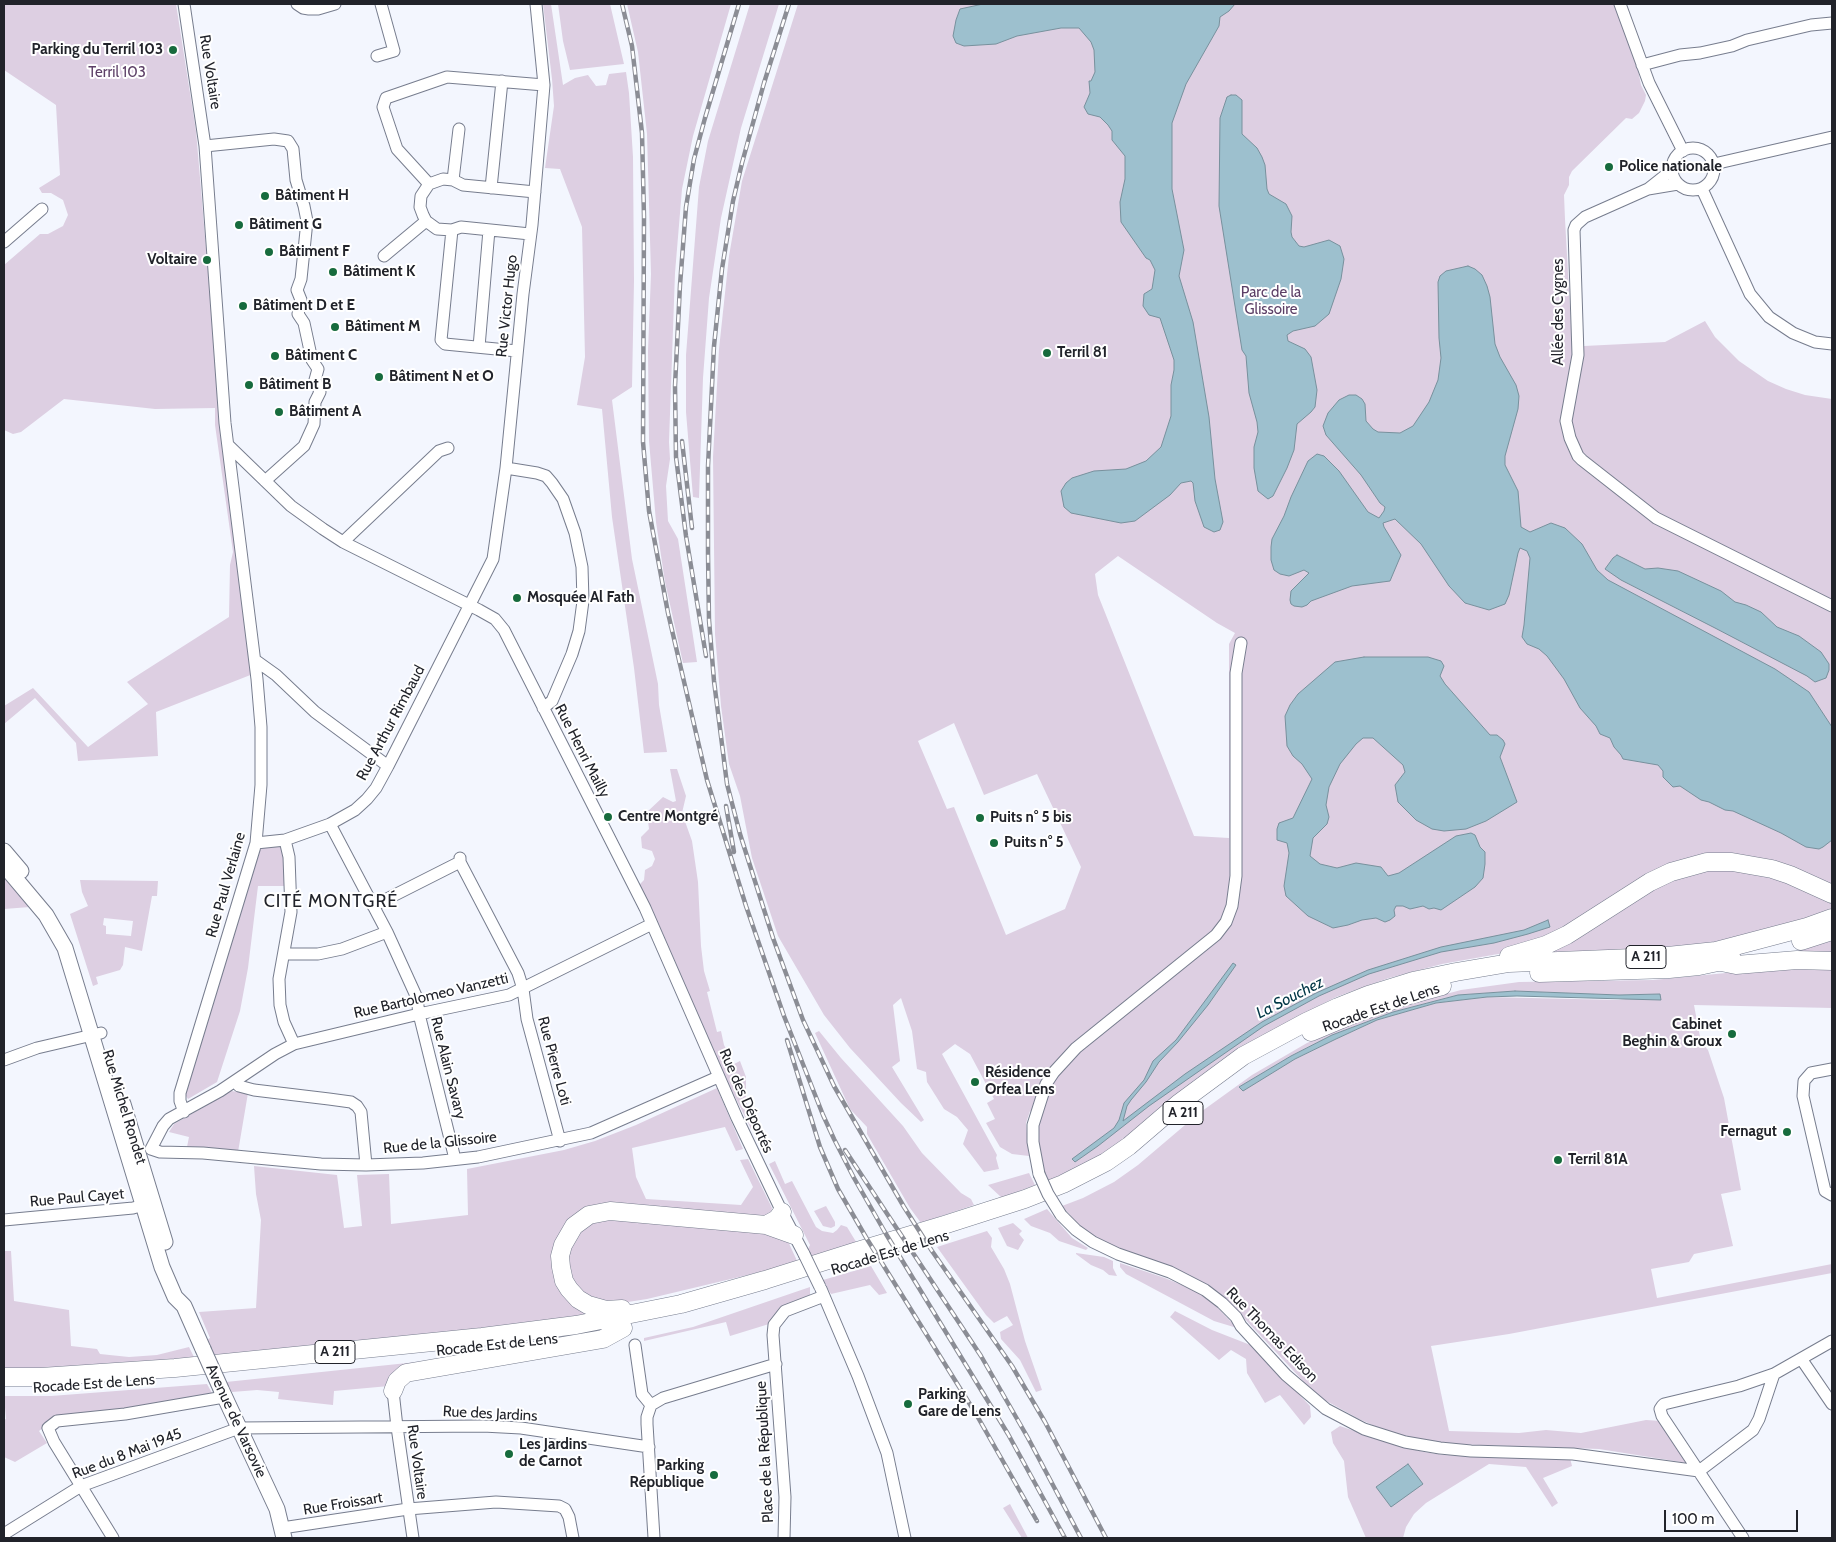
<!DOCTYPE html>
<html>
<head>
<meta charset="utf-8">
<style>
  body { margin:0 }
  #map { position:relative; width:1836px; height:1542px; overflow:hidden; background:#f3f6fe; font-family:Cabin,sans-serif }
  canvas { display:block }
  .frame { position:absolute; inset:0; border:5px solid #21232a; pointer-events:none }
  .scale { position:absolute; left:1664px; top:1510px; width:134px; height:22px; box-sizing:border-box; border:2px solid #21232a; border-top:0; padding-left:6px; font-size:15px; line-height:18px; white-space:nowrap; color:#21232a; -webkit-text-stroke:4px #fff; paint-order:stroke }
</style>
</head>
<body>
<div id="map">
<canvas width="1836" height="1542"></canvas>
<div class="frame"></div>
<div class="scale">100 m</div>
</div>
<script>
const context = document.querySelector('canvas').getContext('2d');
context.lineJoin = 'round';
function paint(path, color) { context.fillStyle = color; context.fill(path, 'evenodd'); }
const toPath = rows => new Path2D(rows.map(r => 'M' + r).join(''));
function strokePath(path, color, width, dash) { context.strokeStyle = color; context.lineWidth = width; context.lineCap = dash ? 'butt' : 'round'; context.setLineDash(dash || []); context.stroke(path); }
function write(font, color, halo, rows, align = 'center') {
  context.font = font + ' Cabin,sans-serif'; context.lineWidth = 4; context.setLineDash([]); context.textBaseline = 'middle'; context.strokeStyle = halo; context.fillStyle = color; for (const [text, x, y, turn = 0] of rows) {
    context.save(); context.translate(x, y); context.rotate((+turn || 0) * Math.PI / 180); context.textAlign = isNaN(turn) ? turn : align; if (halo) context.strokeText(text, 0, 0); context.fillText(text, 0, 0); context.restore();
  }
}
paint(toPath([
  [4,4,176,4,196,131,214,342,218,407,253,674,156,712,158,756,78,761,76,743,35,698,4,724,4,706,33,688,88,747,148,704,127,682,229,617,230,565,233,552,215,425,215,408,155,409,64,399,21,432,13,434,4,430,4,265,40,234,48,234,63,226,68,215,63,200,51,193,42,193,39,188,60,175,56,105,4,70],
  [543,4,551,4,563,85,575,78,588,75,596,86,606,85,609,74,626,72,629,93,633,157,634,281,632,387,612,400,632,559,658,684,659,705,667,752,644,753,634,668,612,517,602,409,577,405,585,357,582,227,560,169,545,168,554,106,552,79],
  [558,4,610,4,624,64,570,70,563,41],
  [627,4,731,4,693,136,682,189,675,273,669,442,670,459,666,486,668,521,678,539,697,662,683,663,665,582,656,522,649,441,648,351,651,274,647,134,638,52],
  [750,4,779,4,741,128,721,218,709,298,703,378,699,498,693,497,686,412,686,355,699,187,708,141],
  [798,4,1615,4,1638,70,1641,85,1646,95,1645,101,1639,113,1632,119,1626,118,1572,171,1569,177,1569,185,1564,195,1565,219,1572,345,1584,346,1665,342,1705,321,1715,337,1739,361,1768,381,1786,389,1805,395,1832,399,1832,886,1731,854,1515,951,1442,964,1389,978,1336,997,1265,1034,1225,1058,1136,1132,1082,1167,1048,1181,1042,1163,1038,1141,1039,1122,1030,1111,1026,1123,1029,1156,1012,1154,1000,1147,986,1123,995,1119,987,1103,994,1099,970,1054,955,1044,942,1054,997,1155,996,1158,999,1169,984,1172,963,1144,968,1130,957,1117,944,1109,927,1082,926,1072,917,1069,912,1031,901,998,893,1005,900,1061,892,1067,924,1120,921,1122,901,1103,850,1048,824,1015,778,936,752,858,740,796,729,764,721,706,715,634,713,457,719,349,729,256,742,181],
  [1118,556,1217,623,1235,633,1229,644,1229,838,1194,836,1098,595,1095,574],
  [954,723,984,795,1037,774,1081,867,1065,909,1006,935,954,807,947,809,918,741],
  [670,769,677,769,686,796,682,813,692,841,698,882,701,946,704,971,710,991,707,992,717,1032,721,1031,724,1045,734,1064,740,1061,746,1077,746,1102,759,1125,751,1129,728,1083,659,925,639,885,644,880,645,870,652,866,655,859,652,851,642,848,641,837,649,829,647,812,663,797,673,802,676,801],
  [271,844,282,844,286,886,258,886,248,968,240,1011,217,1082,188,1099,183,1091,256,853,260,848],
  [1700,870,1758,870,1832,900,1832,910,1803,921,1714,943,1685,948,1553,952,1552,950,1660,883],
  [4,877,30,907,4,909],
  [80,880,158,881,157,896,152,896,142,951,125,947,123,965,120,970,96,977,98,984,93,986,70,914,88,906,82,892],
  [104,918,133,921,131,936,106,934,106,926,103,925],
  [1832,939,1832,956,1795,952],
  [1778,968,1832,969,1832,1008,1694,1005,1701,1042,1708,1050,1724,1098,1741,1190,1721,1194,1733,1246,1694,1254,1689,1262,1651,1269,1657,1298,1832,1264,1832,1273,1509,1334,1431,1346,1449,1431,1519,1433,1546,1430,1581,1433,1646,1420,1661,1421,1687,1463,1599,1449,1452,1444,1422,1440,1388,1432,1359,1419,1321,1398,1304,1382,1242,1316,1218,1294,1086,1233,1062,1206,1083,1198,1114,1182,1138,1165,1198,1114,1252,1075,1307,1043,1351,1023,1394,1008,1461,990,1519,982,1653,980],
  [1515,991,1619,995,1660,994,1618,1000,1487,997,1436,1003,1377,1020,1336,1039,1295,1059,1243,1090,1240,1087,1291,1056,1332,1035,1393,1012,1458,995],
  [819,1031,841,1058,903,1126,922,1153,961,1193,971,1199,974,1205,921,1223,910,1208,867,1134,867,1127,850,1109,815,1033],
  [717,1088,743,1149,736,1151,725,1127,632,1148,636,1177,646,1199,741,1205,753,1187,740,1160,748,1159,772,1208,771,1213,767,1217,598,1208,556,1260,591,1314,571,1319,212,1357,205,1341,210,1338,199,1312,256,1308,261,1220,256,1194,254,1166,337,1175,344,1228,362,1226,357,1175,389,1174,391,1224,468,1215,467,1169,564,1150,595,1141,636,1125],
  [231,1091,248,1093,238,1152,187,1147,189,1137,169,1132,174,1124],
  [775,1161,785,1184,792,1181,816,1227,822,1231,833,1233,837,1230,841,1225,847,1227,858,1245,812,1259,808,1249,810,1245,769,1164],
  [1029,1173,1035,1185,1002,1198,988,1185],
  [826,1206,835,1222,835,1226,831,1228,823,1226,814,1211],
  [1047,1209,1072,1238,1088,1248,1086,1250,1059,1241,1050,1233,1031,1226,1024,1219],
  [600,1217,765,1229,786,1237,798,1263,647,1299,615,1304,584,1295,572,1282,566,1260,572,1239],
  [1013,1223,1022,1231,1019,1234,1024,1240,1018,1250,1007,1246,998,1228],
  [987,1231,992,1238,991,1247,1004,1269,1010,1284,1025,1341,1042,1390,1036,1392,1020,1360,1001,1339,1000,1332,1013,1325,1007,1316,994,1323,986,1315,937,1247],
  [4,1251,11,1251,14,1301,69,1310,71,1346,97,1349,100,1354,129,1357,157,1355,189,1347,195,1359,41,1369,4,1369],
  [1076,1253,1104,1257,1113,1261,1113,1268,1117,1276,1109,1275,1103,1270,1091,1265,1076,1254],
  [1120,1263,1165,1278,1196,1291,1214,1304,1237,1328,1214,1321,1126,1274,1120,1267],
  [871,1266,887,1293,879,1295,870,1285,831,1294,823,1280],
  [810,1287,810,1295,787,1304,777,1312,769,1324,730,1336,726,1322,644,1341,644,1338,693,1327],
  [1175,1311,1212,1330,1253,1346,1310,1406,1311,1417,1304,1425,1280,1395,1265,1403,1247,1373,1246,1359,1231,1350,1219,1360,1170,1317],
  [455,1358,389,1386,334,1391,333,1405,278,1399,279,1392,257,1390,232,1392,226,1382],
  [207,1384,212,1393,126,1410,56,1418,39,1431,47,1443,15,1462,4,1457,4,1420,6,1419,4,1396,51,1396],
  [1340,1426,1392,1444,1424,1452,1443,1455,1570,1458,1572,1466,1543,1478,1558,1503,1552,1507,1526,1467,1489,1464,1426,1503,1414,1514,1406,1527,1403,1538,1366,1538,1348,1497,1344,1461,1333,1443,1331,1432],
  [1010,1504,1026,1534,1028,1538,1022,1538,1003,1508]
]), '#ddcfe2');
const water = toPath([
  [983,4,1235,4,1229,11,1220,17,1219,26,1186,84,1172,123,1172,189,1184,250,1179,276,1193,322,1209,417,1215,479,1223,522,1220,530,1214,532,1204,527,1195,501,1193,483,1191,481,1181,483,1170,495,1135,521,1121,523,1071,513,1064,507,1061,491,1066,483,1072,478,1094,471,1126,469,1146,461,1161,447,1171,416,1171,385,1174,370,1174,360,1160,318,1149,315,1143,306,1144,294,1152,289,1155,270,1150,260,1146,258,1121,222,1120,202,1125,179,1125,156,1112,140,1112,131,1108,125,1100,117,1088,114,1084,107,1090,93,1089,81,1091,81,1095,72,1094,50,1091,42,1079,28,1061,28,1017,36,996,44,964,46,956,43,953,36,956,20,960,9,983,4],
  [1231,95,1236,95,1242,100,1242,134,1257,148,1262,157,1265,165,1267,189,1269,194,1286,204,1292,216,1291,232,1292,237,1299,246,1304,247,1329,240,1340,246,1344,259,1341,279,1329,314,1315,326,1293,331,1287,335,1288,341,1305,349,1311,357,1317,390,1315,407,1311,412,1297,424,1294,450,1287,468,1273,496,1268,499,1258,491,1254,468,1254,447,1258,432,1257,422,1249,393,1246,356,1242,350,1219,206,1220,118,1227,97,1231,95],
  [1468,266,1475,269,1482,275,1487,286,1490,297,1495,344,1500,357,1516,385,1519,396,1518,409,1505,456,1505,465,1518,491,1521,527,1530,532,1551,523,1565,528,1582,544,1597,570,1608,580,1775,669,1809,692,1832,727,1832,840,1823,847,1819,849,1806,847,1781,833,1733,811,1725,810,1709,802,1701,800,1680,786,1673,787,1663,777,1663,771,1658,765,1623,759,1621,755,1614,747,1610,738,1600,734,1596,726,1580,708,1564,679,1547,656,1539,649,1527,644,1522,637,1524,625,1530,558,1527,551,1520,548,1518,553,1509,595,1505,604,1489,610,1465,603,1449,586,1421,544,1395,519,1383,523,1384,527,1401,555,1390,581,1352,586,1311,601,1307,605,1302,607,1294,606,1291,604,1290,600,1291,591,1309,573,1304,570,1289,576,1280,574,1274,570,1271,560,1271,547,1272,539,1284,516,1291,497,1308,461,1317,454,1324,456,1339,471,1368,512,1379,518,1384,511,1385,507,1380,503,1361,475,1326,435,1323,426,1328,413,1339,400,1349,395,1356,395,1362,399,1365,404,1366,421,1373,429,1378,432,1400,433,1413,426,1429,402,1438,380,1441,358,1439,338,1438,282,1440,276,1446,271,1468,266],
  [1617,555,1645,569,1658,568,1678,571,1721,591,1735,602,1746,605,1761,612,1777,627,1799,636,1821,652,1829,664,1829,670,1826,678,1815,682,1807,676,1715,628,1621,580,1605,569,1613,558,1617,555],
  [1364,657,1428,657,1441,661,1444,666,1440,676,1445,684,1490,735,1497,735,1503,740,1505,744,1500,757,1517,802,1486,821,1466,829,1444,831,1432,829,1416,820,1398,802,1395,785,1405,772,1403,765,1373,738,1363,738,1356,744,1340,764,1329,787,1326,805,1329,817,1327,824,1313,838,1310,856,1320,864,1337,868,1356,863,1381,867,1388,876,1399,873,1456,836,1471,833,1475,835,1480,847,1485,852,1485,864,1483,878,1475,887,1441,910,1434,908,1429,909,1423,906,1410,909,1403,906,1396,906,1394,910,1395,916,1390,920,1385,922,1376,918,1362,920,1348,925,1333,928,1308,916,1286,896,1284,886,1289,853,1287,843,1277,840,1277,829,1279,823,1293,818,1312,779,1302,764,1293,756,1287,746,1285,716,1290,705,1298,694,1335,662,1364,657],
  [1548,920,1550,927,1528,934,1494,943,1441,952,1369,974,1319,996,1264,1026,1149,1106,1098,1146,1075,1162,1072,1159,1114,1128,1119,1120,1124,1103,1144,1080,1153,1061,1176,1040,1233,963,1236,965,1208,1005,1178,1042,1159,1062,1146,1082,1131,1100,1127,1106,1123,1121,1185,1074,1262,1022,1316,993,1368,970,1441,947,1524,930,1548,920],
  [1515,991,1619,995,1660,994,1661,1000,1517,996,1487,997,1436,1003,1377,1020,1336,1039,1295,1059,1243,1091,1239,1087,1291,1056,1332,1035,1393,1012,1458,995,1515,991],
  [1408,1464,1423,1484,1391,1507,1376,1487,1408,1464]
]);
paint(water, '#9dc0ce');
strokePath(water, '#78919d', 1);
const minor = toPath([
  [184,4,205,146,225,423,257,679,261,727,261,785,256,843,180,1093,180,1101,184,1112],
  [297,4,303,8,309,9,318,9,335,4],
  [1620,4,1649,83,1683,151],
  [377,56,394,51,381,4],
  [1642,65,1680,55,1700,53,1732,46,1747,40,1811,25,1832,23],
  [205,146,274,139,288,141,293,149,296,180,304,206,307,221,301,279,297,290,301,300,298,314,304,323,312,360,318,369,315,380,320,392,315,402,314,424,304,446,265,481],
  '1672 169a21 21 0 1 1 42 0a21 21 0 1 1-42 0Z',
  [1714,164,1832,137],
  [1672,170,1648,189,1678,184],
  [453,180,459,129],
  [429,184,397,149,383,107,386,98,447,77,544,85],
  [491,188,502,81],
  [1648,189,1585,217,1576,225,1574,230,1578,355,1566,421,1570,438,1578,456,1582,460,1656,518,1832,606],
  [1702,189,1750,294,1769,317,1793,333,1815,342,1832,344],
  [452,230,441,340,445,344,517,351],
  [530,234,461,227,452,230,437,229,426,221,423,215,420,207,421,196,429,184,443,179,453,180,463,185,535,192],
  [4,242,42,209],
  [384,256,426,221],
  [479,347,489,230],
  [228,445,291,506,323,529,343,542,479,610,495,619,504,630,645,908,737,1118,782,1212,804,1254],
  [506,468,537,473,546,476,552,483,563,499,575,533,582,567,583,601,579,631,572,654,552,701,543,708],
  [343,542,439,451,448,448],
  [255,660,276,675,315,712,388,766],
  [330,824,387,932,417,998,419,1014,455,1159],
  [285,840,289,857,291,912,279,979,280,1005,284,1022,294,1044],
  [256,843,285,840,330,824,355,810,367,799,376,788,388,766,493,559,506,468,523,294,532,225,544,85,536,4],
  [460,858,460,862,518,973,523,989,527,1019,560,1141],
  [373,906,460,862],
  [284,954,318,954,342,949,387,932],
  [4,1060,37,1048,101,1033],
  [1832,1069,1811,1073,1804,1081,1803,1096,1825,1191,1832,1195],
  [235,1082,239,1086,254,1090,329,1099,351,1102,357,1106,361,1112,366,1165],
  [151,1149,160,1152,203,1153,321,1164,366,1165,423,1163,478,1157,591,1133,718,1077],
  [151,1149,163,1126,169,1119,220,1091,275,1054,294,1044,419,1014,509,995,652,924],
  [1039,1174,1033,1142,1033,1125,1046,1084,1054,1072,1076,1048,1216,935,1226,922,1232,906,1236,876,1236,673,1241,643],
  [1061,1215,1076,1230,1093,1242,1118,1254,1170,1272,1205,1290,1222,1303,1236,1317,1241,1326,1286,1375,1326,1409,1364,1429,1405,1442,1440,1448,1471,1451,1573,1454,1699,1471],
  [4,1220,133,1208,151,1203],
  [821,1289,858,1376,887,1453,905,1538],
  [635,1345,642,1394,651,1405],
  [1802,1360,1832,1404],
  [393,1391,397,1427,413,1538],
  [1699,1471,1753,1430,1759,1419,1774,1374],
  [282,1528,408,1509,496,1502,559,1506,565,1509,569,1517,573,1538],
  [4,1534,81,1486,239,1428,483,1426,521,1428,649,1447],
  [113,1538,54,1442,48,1428,57,1421,125,1414,224,1397],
  [654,1538,647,1424,647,1417,651,1405,663,1398,776,1364],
  [784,1538,785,1497,773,1335,774,1325,785,1311,824,1296],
  [1743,1538,1662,1416,1660,1409,1662,1406,1664,1404,1739,1386,1774,1374,1832,1341]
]);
const major = toPath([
  [4,851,21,871],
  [4,865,46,915,65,948,162,1267,175,1297,184,1306,203,1349],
  [123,1104,165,1242],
  [221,1389,277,1509,284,1538]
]);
const highway = toPath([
  [1801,941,1832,931],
  [1509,956,1546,945,1567,935,1650,882,1671,872,1707,862,1732,862,1772,869,1790,875,1832,894],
  [1721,962,1736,965,1797,960,1832,961],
  [1539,973,1669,969,1699,966,1732,959],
  [1311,1032,1354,1014,1402,997,1442,986],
  [766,1225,777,1219,782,1212],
  [622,1309,606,1310,588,1305,578,1299,569,1289,564,1281,561,1267,560,1256,563,1245,574,1226,589,1215,610,1211,766,1225,794,1235],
  [4,1377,41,1377,175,1368,482,1337,576,1325,681,1304,765,1280,857,1251,944,1225,1025,1199,1063,1184,1106,1162,1129,1146,1178,1104,1243,1056,1306,1022,1338,1007,1368,995,1413,981,1456,972,1509,963,1658,957,1716,951,1807,927,1832,918],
  [393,1391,397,1381,406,1373,603,1339,623,1328]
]);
strokePath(minor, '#777d8e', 13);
strokePath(major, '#777d8e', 17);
strokePath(highway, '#777d8e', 19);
strokePath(minor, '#fff', 11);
strokePath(major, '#fff', 15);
strokePath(highway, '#fff', 18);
const rail = toPath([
  [622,4,632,46,642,133,644,217,643,442,649,511,668,613,707,780,746,906,784,1016,823,1115,834,1139,854,1178,886,1234,1008,1434,1065,1538],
  [789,4,764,83,742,163,733,201,722,269,714,346,708,466,708,553,709,620,714,681,727,784,740,834,773,938,803,1020,834,1086,904,1207,932,1251,1012,1366,1045,1422,1106,1538],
  [682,441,692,528],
  [706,656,686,536,676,457,675,386,680,285,686,207,694,159,705,118,739,4],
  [726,806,734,852],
  [787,1040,820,1147,838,1189,867,1239,976,1414,1037,1521],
  [845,1150,981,1356,1028,1438,1081,1538]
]);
strokePath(rail, '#8b8d95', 4.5);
strokePath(rail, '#fff', 2.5, [8]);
const minorBridge = toPath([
  [1039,1174,1048,1194,1061,1215],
  [804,1254,820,1287]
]);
const majorBridge = toPath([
  [203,1349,221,1389]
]);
strokePath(minorBridge, '#777d8e', 13, []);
strokePath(majorBridge, '#777d8e', 17, []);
strokePath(minorBridge, '#fff', 11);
strokePath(majorBridge, '#fff', 15);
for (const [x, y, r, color] of [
  [173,50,5,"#176b3d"],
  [1609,167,5,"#176b3d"],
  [265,196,5,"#176b3d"],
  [239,225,5,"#176b3d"],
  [269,252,5,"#176b3d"],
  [207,260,5,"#176b3d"],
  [333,272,5,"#176b3d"],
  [243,306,5,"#176b3d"],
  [335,327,5,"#176b3d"],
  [1047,353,5,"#176b3d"],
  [275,356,5,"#176b3d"],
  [379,377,5,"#176b3d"],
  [249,385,5,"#176b3d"],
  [279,412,5,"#176b3d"],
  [517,598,5,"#176b3d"],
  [608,817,5,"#176b3d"],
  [980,818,5,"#176b3d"],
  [994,843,5,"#176b3d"],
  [1732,1034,5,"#176b3d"],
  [975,1082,5,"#176b3d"],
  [1787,1132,5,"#176b3d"],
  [1558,1160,5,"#176b3d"],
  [908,1404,5,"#176b3d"],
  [509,1454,5,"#176b3d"],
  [714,1475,5,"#176b3d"]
]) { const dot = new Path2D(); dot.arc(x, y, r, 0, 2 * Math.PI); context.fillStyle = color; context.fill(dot); strokePath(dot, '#fff', 2); }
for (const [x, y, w] of [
  [1646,957,40],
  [1183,1113,40],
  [335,1352,40]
]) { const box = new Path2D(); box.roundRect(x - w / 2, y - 11.5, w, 23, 4); context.fillStyle = '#fff'; context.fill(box); strokePath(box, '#21232a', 1); }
write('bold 14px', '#21232a', null, [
  ["A 211",1646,957],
  ["A 211",1183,1113],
  ["A 211",335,1352]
]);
write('bold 15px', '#21232a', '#fff', [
  ["Parking du Terril 103",163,50,"right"],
  ["Police nationale",1619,167],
  ["Bâtiment H",275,196],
  ["Bâtiment G",249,225],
  ["Bâtiment F",279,252],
  ["Voltaire",197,260,"right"],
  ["Bâtiment K",343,272],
  ["Bâtiment D et E",253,306],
  ["Bâtiment M",345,327],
  ["Terril 81",1057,353],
  ["Bâtiment C",285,356],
  ["Bâtiment N et O",389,377],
  ["Bâtiment B",259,385],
  ["Bâtiment A",289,412],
  ["Mosquée Al Fath",527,598],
  ["Centre Montgré",618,817],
  ["Puits n° 5 bis",990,818],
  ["Puits n° 5",1004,843],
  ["Cabinet",1722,1025,"right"],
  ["Beghin & Groux",1722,1042,"right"],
  ["Résidence",985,1073],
  ["Orfea Lens",985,1090],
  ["Fernagut",1777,1132,"right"],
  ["Terril 81A",1568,1160],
  ["Parking",918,1395],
  ["Gare de Lens",918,1412],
  ["Les Jardins",519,1445],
  ["de Carnot",519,1462],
  ["Parking",704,1466,"right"],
  ["République",704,1483,"right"]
], 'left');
write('15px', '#21232a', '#fff', [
  ["Rue Voltaire",210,72,81],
  ["Rue Victor Hugo",507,306,-84],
  ["Allée des Cygnes",1559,312,-90],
  ["Rue Arthur Rimbaud",391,723,-62],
  ["Rue Henri Mailly",582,751,63],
  ["Rue Paul Verlaine",226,885,-74],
  ["Rue Bartolomeo Vanzetti",431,996,-13],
  ["Rocade Est de Lens",1381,1008,-19],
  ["Rue Pierre Loti",554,1061,75],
  ["Rue Alain Savary",448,1068,76],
  ["Rue des Déportés",746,1101,66],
  ["Rue Michel Rondet",124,1107,73],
  ["Rue de la Glissoire",440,1143,-6],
  ["Rue Paul Cayet",77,1198,-5],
  ["Rocade Est de Lens",890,1253,-17],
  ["Rue Thomas Edison",1272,1335,46],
  ["Rocade Est de Lens",497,1345,-6],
  ["Rocade Est de Lens",94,1384,-4],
  ["Rue des Jardins",490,1414,3],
  ["Avenue de Varsovie",236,1421,65],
  ["Place de la République",765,1452,-93],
  ["Rue du 8 Mai 1945",127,1454,-21],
  ["Rue Voltaire",417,1462,82],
  ["Rue Froissart",343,1504,-9]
]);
write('15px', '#5c3f66', '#fff', [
  ["Terril 103",117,73],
  ["Parc de la",1271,293],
  ["Glissoire",1271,310]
]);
write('italic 16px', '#013646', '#fff', [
  ["La Souchez",1290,998,-27]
]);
context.letterSpacing = '1px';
write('18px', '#21232a', '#fff', [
  ["CITÉ MONTGRÉ",331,902]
]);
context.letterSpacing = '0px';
</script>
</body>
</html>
